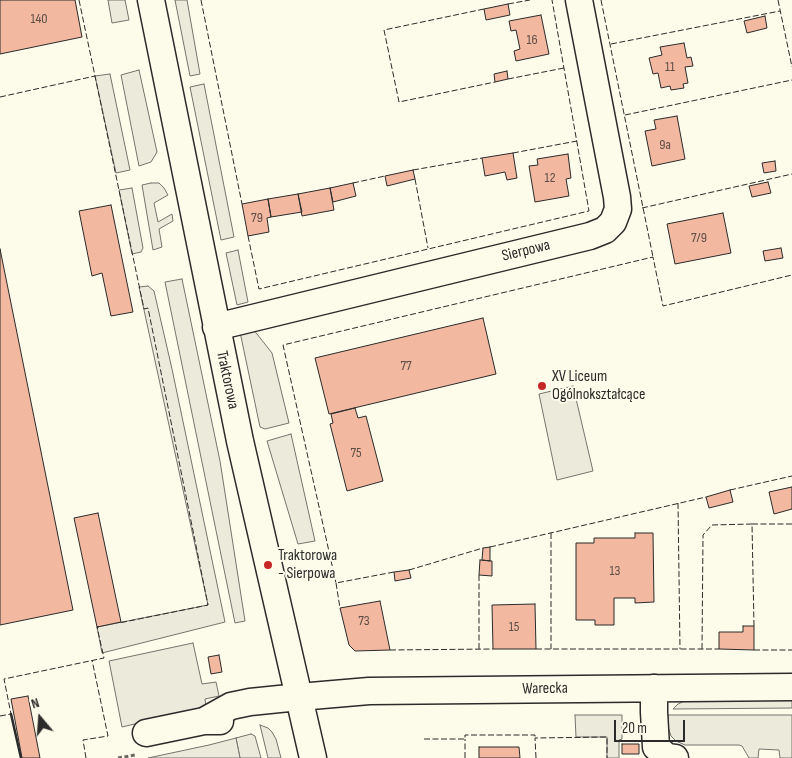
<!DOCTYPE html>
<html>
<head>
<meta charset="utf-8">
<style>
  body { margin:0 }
  #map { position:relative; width:792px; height:758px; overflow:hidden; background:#fdfbea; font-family:"Sofia Sans Condensed",sans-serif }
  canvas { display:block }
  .north { position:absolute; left:15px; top:693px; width:50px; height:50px; -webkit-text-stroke:4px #fdfbea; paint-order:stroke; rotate:342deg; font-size:14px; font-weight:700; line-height:20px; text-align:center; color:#2b2b2b }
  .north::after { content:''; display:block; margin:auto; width:18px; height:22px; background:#2b2b2b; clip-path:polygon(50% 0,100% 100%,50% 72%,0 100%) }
  .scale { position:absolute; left:614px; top:720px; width:71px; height:22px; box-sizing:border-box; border:2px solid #2b2b2b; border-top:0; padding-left:6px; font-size:15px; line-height:18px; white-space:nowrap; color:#2b2b2b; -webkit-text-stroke:4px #fdfbea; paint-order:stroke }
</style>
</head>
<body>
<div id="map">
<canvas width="792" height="758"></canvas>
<div class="north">N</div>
<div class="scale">20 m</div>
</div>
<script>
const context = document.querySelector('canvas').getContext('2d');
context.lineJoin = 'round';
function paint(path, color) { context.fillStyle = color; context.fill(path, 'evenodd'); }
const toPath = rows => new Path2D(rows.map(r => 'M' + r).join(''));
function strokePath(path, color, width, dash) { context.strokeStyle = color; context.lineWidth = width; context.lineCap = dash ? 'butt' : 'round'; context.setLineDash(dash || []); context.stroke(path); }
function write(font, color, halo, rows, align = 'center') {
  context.font = font + ' "Sofia Sans Condensed",sans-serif'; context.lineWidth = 4; context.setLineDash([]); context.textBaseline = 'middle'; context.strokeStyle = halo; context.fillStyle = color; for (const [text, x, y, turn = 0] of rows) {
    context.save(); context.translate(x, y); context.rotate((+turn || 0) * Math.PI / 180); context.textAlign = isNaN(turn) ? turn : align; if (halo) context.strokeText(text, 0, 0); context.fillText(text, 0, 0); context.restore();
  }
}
const green = toPath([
  [108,0,125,0,129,20,112,23,108,0],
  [175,0,187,0,200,74,190,76,175,0],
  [139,70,157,152,151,162,139,166,121,75,139,70],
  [110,74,130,170,116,173,95,76,110,74],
  [204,84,234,237,221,240,190,87,204,84],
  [151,183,159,183,164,188,168,195,154,203,158,222,172,214,173,221,159,229,162,247,153,250,142,185,151,183],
  [132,188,143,248,141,252,132,254,119,190,132,188],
  [238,250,248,302,237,305,226,253,238,250],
  [182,279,220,461,245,621,235,623,165,282,182,279],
  [148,286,154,291,172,369,225,622,102,653,97,627,208,605,139,287,148,286],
  [253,329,272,353,289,423,265,429,260,427,240,332,253,329],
  [573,386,593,471,557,480,539,394,573,386],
  [291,434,315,541,298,544,267,441,291,434],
  [792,697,792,708,673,709,678,704,687,700,792,697],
  [575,715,622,715,622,739,619,740,619,758,607,758,607,737,576,737,575,715],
  [668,715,792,715,792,758,780,758,779,750,759,749,758,758,749,758,742,746,739,745,685,745,676,741,671,736,667,724,668,715],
  [260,725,268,728,272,732,276,739,281,758,268,758,260,725],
  [251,734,255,736,261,758,240,758,236,738,251,734]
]);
paint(green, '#ecebdb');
strokePath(green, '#74746e', 1);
const parking = toPath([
  [193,643,202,684,216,682,219,696,205,699,206,707,122,727,109,661,193,643],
  [236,738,240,758,148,758,209,745,236,738]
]);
paint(parking, '#eceadb');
strokePath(parking, '#74746e', 1);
const building = toPath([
  [0,0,75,0,82,37,0,54,0,0],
  [508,4,510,15,486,20,484,9,508,4],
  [541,15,549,54,516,61,514,51,520,49,516,30,511,31,509,21,541,15],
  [765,16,767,28,747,33,744,21,765,16],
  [684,43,687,58,691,57,693,66,685,67,688,83,683,84,684,88,671,90,670,86,661,88,658,73,653,74,649,58,662,55,660,47,684,43],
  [507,71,508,79,495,82,494,74,507,71],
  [677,116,685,159,652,166,645,131,656,129,654,120,677,116],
  [513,153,517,178,507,180,505,172,485,176,482,158,513,153],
  [568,154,571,178,566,179,569,196,535,202,529,166,538,165,537,159,568,154],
  [775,161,776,171,764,173,762,163,775,161],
  [413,170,415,179,387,186,385,176,413,170],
  [768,182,771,193,752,197,749,186,768,182],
  [353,183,356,196,333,202,330,188,353,183],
  [330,188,334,210,302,216,298,194,330,188],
  [298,194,302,212,271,217,268,199,298,194],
  [268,199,271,217,267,218,269,232,248,236,242,204,268,199],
  [111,205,133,312,111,316,102,273,92,276,79,211,111,205],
  [723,213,731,253,675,264,667,224,723,213],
  [781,248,783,258,765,261,763,251,781,248],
  [0,249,73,610,0,625,0,249],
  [483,318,496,374,329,414,315,358,483,318],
  [355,408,358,418,366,416,383,481,347,491,330,424,333,423,331,414,355,408],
  [792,487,792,509,774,514,769,492,792,487],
  [730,490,733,502,709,508,706,497,730,490],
  [98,513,121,622,97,627,74,518,98,513],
  [635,533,653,533,654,602,635,603,635,598,614,598,614,625,595,625,595,620,576,620,576,543,594,543,594,538,635,538,635,533],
  [490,547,490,561,482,560,483,548,490,547],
  [480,560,492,561,492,576,479,575,480,560],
  [409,570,411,578,395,581,394,572,409,570],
  [380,601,390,650,355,651,349,645,340,608,380,601],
  [535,604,536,649,493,649,492,605,535,604],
  [743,626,754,626,754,650,719,649,719,632,743,632,743,626],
  [219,655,222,672,211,674,208,657,219,655],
  [28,696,40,758,22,758,11,699,28,696],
  [622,744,639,744,639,754,622,754,622,744],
  [479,747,519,747,520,758,479,758,479,747]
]);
paint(building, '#f2b8a0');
strokePath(building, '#2b2b2b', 1);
const minor = toPath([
  [151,0,240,441,313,758],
  [216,327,590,236,605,230,613,222,618,209,617,197,579,0],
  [654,688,654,712,656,747,667,757,675,758],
  [204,721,231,706,250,702,299,697,369,691,792,687],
  [146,733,204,721,220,721]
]);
strokePath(minor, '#2b2b2b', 29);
strokePath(toPath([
  [118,758,135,755]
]), '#6a6964', 3, [4, 2.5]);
strokePath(minor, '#fdfbea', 26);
strokePath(toPath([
  [79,0,144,309,148,308,208,605,119,623],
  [201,0,242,204],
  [601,0,653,257],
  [778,0,792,67],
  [508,4,530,0],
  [484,9,384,30,399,102,495,82],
  [611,44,780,11],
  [508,79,564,68],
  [0,97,95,76],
  [625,115,792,80],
  [513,153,577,141],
  [413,170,482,158],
  [415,179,428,248],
  [353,183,385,176],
  [642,208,792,174],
  [248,236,259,289,589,211,552,0],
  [730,490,792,476],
  [678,503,680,649],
  [551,533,551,649],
  [490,547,706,497],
  [409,570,483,548],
  [394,572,336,583,283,345,653,257,663,306,792,275],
  [336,583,340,608],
  [754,626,752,524,792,524],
  [479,649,479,575],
  [536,649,719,649],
  [702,649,703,535,712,525,752,524],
  [390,650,493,649],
  [754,650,792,650],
  [0,716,11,714,4,679,104,658,97,627,99,627],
  [424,739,465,739,465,735,535,735,535,738],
  [86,758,83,740,108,736,92,660],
  [465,758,465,739],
  [536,758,535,738,607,737,607,758]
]), '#2b2b2b', 1, [6, 2.5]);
strokePath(toPath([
  [11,714,21,758]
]), '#2b2b2b', 2.5);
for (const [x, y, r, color] of [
  [542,386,5,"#c62828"],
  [268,565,5,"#c62828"]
]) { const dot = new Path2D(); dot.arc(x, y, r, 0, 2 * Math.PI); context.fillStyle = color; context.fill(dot); strokePath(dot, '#fdfbea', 2); }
write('14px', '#5d4e48', null, [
  ["140",39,19],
  ["16",532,40],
  ["11",670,67],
  ["9a",665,145],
  ["12",550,178],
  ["79",257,218],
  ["7/9",699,238],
  ["77",406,366],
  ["75",356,453],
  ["13",615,571],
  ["73",364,621],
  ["15",514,627]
]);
write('16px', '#2b2b2b', '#fdfbea', [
  ["Sierpowa",526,251,-14],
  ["Traktorowa",227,380,78],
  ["Warecka",545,689,-1]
]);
write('16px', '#2b2b2b', '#fdfbea', [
  ["XV Liceum",552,377],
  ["Ogólnokształcące",552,395],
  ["Traktorowa",278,556],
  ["- Sierpowa",278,574]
], 'left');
</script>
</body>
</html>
